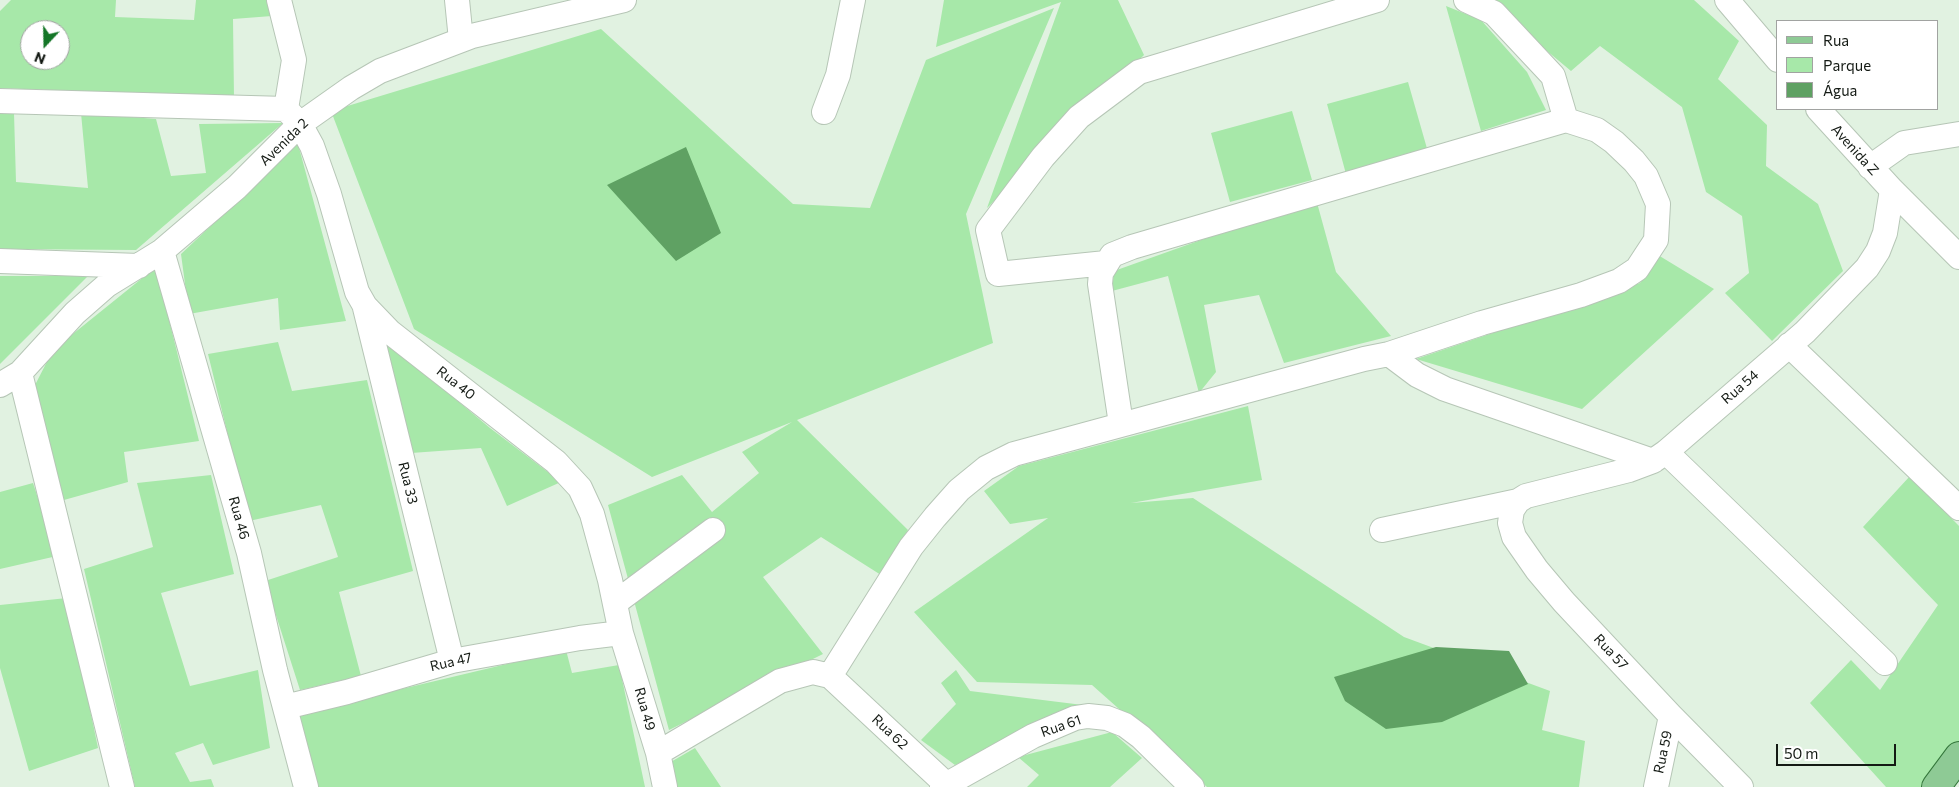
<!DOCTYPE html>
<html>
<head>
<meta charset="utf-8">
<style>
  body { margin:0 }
  #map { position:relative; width:1959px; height:787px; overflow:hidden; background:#e1f2e1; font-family:Commissioner,sans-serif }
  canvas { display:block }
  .legend { position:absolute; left:1776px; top:20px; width:162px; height:90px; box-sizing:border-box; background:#fff; border:1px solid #a1a3a1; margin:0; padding:6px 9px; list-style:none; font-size:15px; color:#141a14 }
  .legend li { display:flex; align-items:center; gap:10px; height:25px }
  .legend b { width:25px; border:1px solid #a1a3a1 }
  .north { position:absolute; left:20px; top:20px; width:50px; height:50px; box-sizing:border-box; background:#fff; border:1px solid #a1a3a1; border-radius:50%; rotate:201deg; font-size:14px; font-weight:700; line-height:20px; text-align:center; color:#141a14 }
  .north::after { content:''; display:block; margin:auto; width:18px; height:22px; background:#147627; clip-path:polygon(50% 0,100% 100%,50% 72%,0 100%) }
  .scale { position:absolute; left:1776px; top:744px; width:120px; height:22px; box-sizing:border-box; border:2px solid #141a14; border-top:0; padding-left:6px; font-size:15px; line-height:18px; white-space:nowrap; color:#141a14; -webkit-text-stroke:4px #fff; paint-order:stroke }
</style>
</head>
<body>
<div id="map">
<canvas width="1959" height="787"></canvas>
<ul class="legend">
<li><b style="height:6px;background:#8eca95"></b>Rua</li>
<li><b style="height:14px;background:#a7e8a9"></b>Parque</li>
<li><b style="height:14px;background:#5fa163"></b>Água</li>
</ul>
<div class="north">N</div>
<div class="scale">50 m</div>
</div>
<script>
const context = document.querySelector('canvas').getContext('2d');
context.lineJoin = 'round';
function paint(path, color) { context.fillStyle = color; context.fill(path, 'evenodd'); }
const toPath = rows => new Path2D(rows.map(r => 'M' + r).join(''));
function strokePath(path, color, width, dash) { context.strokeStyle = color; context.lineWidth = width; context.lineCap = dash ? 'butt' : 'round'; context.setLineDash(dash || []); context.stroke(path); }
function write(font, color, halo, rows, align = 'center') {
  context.font = font + ' Commissioner,sans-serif'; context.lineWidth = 5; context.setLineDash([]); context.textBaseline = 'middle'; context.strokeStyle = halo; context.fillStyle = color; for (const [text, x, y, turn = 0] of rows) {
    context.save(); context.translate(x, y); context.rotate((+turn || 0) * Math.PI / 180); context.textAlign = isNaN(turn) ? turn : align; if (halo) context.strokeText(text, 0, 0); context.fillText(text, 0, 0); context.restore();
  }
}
paint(toPath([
  [11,0,116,0,115,17,194,20,196,0,267,0,272,16,233,19,234,98,0,88,0,11],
  [30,30,60,30,60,60,30,60],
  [944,0,1118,0,1144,55,987,208,1061,2,936,47],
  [1486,0,1694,0,1739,41,1718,79,1767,125,1766,166,1818,204,1843,271,1772,341,1725,293,1749,273,1742,216,1706,192,1682,107,1600,46,1571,71],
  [1446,6,1481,20,1527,72,1546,110,1481,131],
  [1054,8,966,214,993,343,797,420,908,530,881,575,821,537,763,577,823,654,669,730,608,505,682,475,712,512,759,473,742,452,792,422,652,477,414,329,331,111,601,29,793,204,870,208,926,60],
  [1408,82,1428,152,1346,174,1327,104],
  [1292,111,1312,180,1230,202,1211,133],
  [0,113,14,113,16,182,88,188,81,113,156,119,171,176,206,173,199,124,283,123,136,250,0,249],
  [298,144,346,321,280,330,278,298,189,314,181,254],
  [1316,199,1336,272,1391,336,1284,363,1259,295,1204,305,1216,372,1199,393,1168,276,1112,291,1114,271],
  [1658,255,1714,289,1582,409,1416,359,1640,283],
  [156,267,199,441,124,452,128,482,64,500,34,387,53,350],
  [0,276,88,276,0,364],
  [380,336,490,428,561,482,507,506,481,448,411,453],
  [278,342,292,391,367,380,413,571,339,592,361,676,300,690,265,581,338,557,321,505,249,521,208,354],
  [1248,406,1262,480,1131,503,1193,498,1404,637,1550,691,1542,730,1585,741,1579,787,1207,787,1092,685,977,682,914,612,1048,518,1010,524,984,491,1019,466],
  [211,475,234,574,161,593,190,686,258,670,270,748,213,765,203,743,175,753,190,782,211,779,214,787,135,787,84,569,153,547,137,483],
  [1910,476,1959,526,1959,751,1932,787,1886,787,1810,703,1851,660,1880,690,1938,605,1863,527],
  [33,483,57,556,0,569,0,492],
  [67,598,98,748,29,771,0,668,0,605],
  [566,650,572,673,619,665,645,787,315,787,296,714],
  [956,670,970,691,1091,706,955,765,921,740,956,704,941,683],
  [1112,732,1142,758,1110,787,1027,787,1039,775,1018,757],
  [695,748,721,787,677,787,669,763]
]), '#a7e8a9');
paint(toPath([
  [686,147,721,233,676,261,607,185],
  [1436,647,1509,651,1528,684,1442,722,1386,729,1345,701,1334,677]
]), '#5fa163');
const minor = toPath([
  [279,0,294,60,286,109],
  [457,0,461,40],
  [1466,0,1494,13,1553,76,1566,120],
  [1727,0,1778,60],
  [0,101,286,109,300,124,312,146,329,194,357,292,365,306,390,332,556,462,580,488,592,514,610,580,621,633,658,753,665,787],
  [1818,109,1892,190,1959,257],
  [824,112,838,75,853,0],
  [1870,167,1904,143,1959,134],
  [162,251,249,553,275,670,306,787],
  [0,261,139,266],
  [1106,263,998,274,988,230,1043,157,1079,117,1139,72,1377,0],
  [365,308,452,661],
  [1789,345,1959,508],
  [20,373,122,787],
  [0,385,20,373,75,313,107,285,162,251,237,187,300,124,351,88,380,71,472,36,624,0],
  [1121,424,1100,284,1101,273,1112,255,1132,247,1566,120,1597,130,1614,142,1634,161,1646,176,1658,204,1656,240,1637,269,1619,281,1581,295,1482,323,1389,354],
  [1666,452,1885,663],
  [1518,501,1512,510,1510,523,1514,537,1537,570,1564,602,1671,716,1741,787],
  [1382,530,1518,501,1526,496,1629,470,1653,461,1666,452,1805,332,1867,268,1878,251,1885,233,1892,190],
  [615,603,713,530],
  [830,676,911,547,935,517,959,490,986,468,1014,454,1364,359,1389,354,1417,375,1445,389,1653,461],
  [285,707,347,692,452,661,580,638,621,633],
  [658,753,780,681,813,672,830,676,949,787],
  [942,787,1033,736,1075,718,1088,716,1107,718,1125,725,1141,737,1192,787],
  [1656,787,1671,716]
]);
const major = toPath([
  [1936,787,1959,756]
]);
strokePath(minor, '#b6c6b6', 26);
strokePath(major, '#33753a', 30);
strokePath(minor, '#fff', 24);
strokePath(major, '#8eca95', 28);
write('14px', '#141a14', '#fff', [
  ["Avenida 2",284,142,-44],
  ["Avenida Z",1855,150,48],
  ["Rua 40",456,383,38],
  ["Rua 54",1740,387,-41],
  ["Rua 33",408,483,76],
  ["Rua 46",239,518,74],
  ["Rua 57",1611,652,47],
  ["Rua 47",451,662,-13],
  ["Rua 49",645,709,74],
  ["Rua 61",1061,726,-19],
  ["Rua 62",890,732,43],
  ["Rua 59",1663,752,-78]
]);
</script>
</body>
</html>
